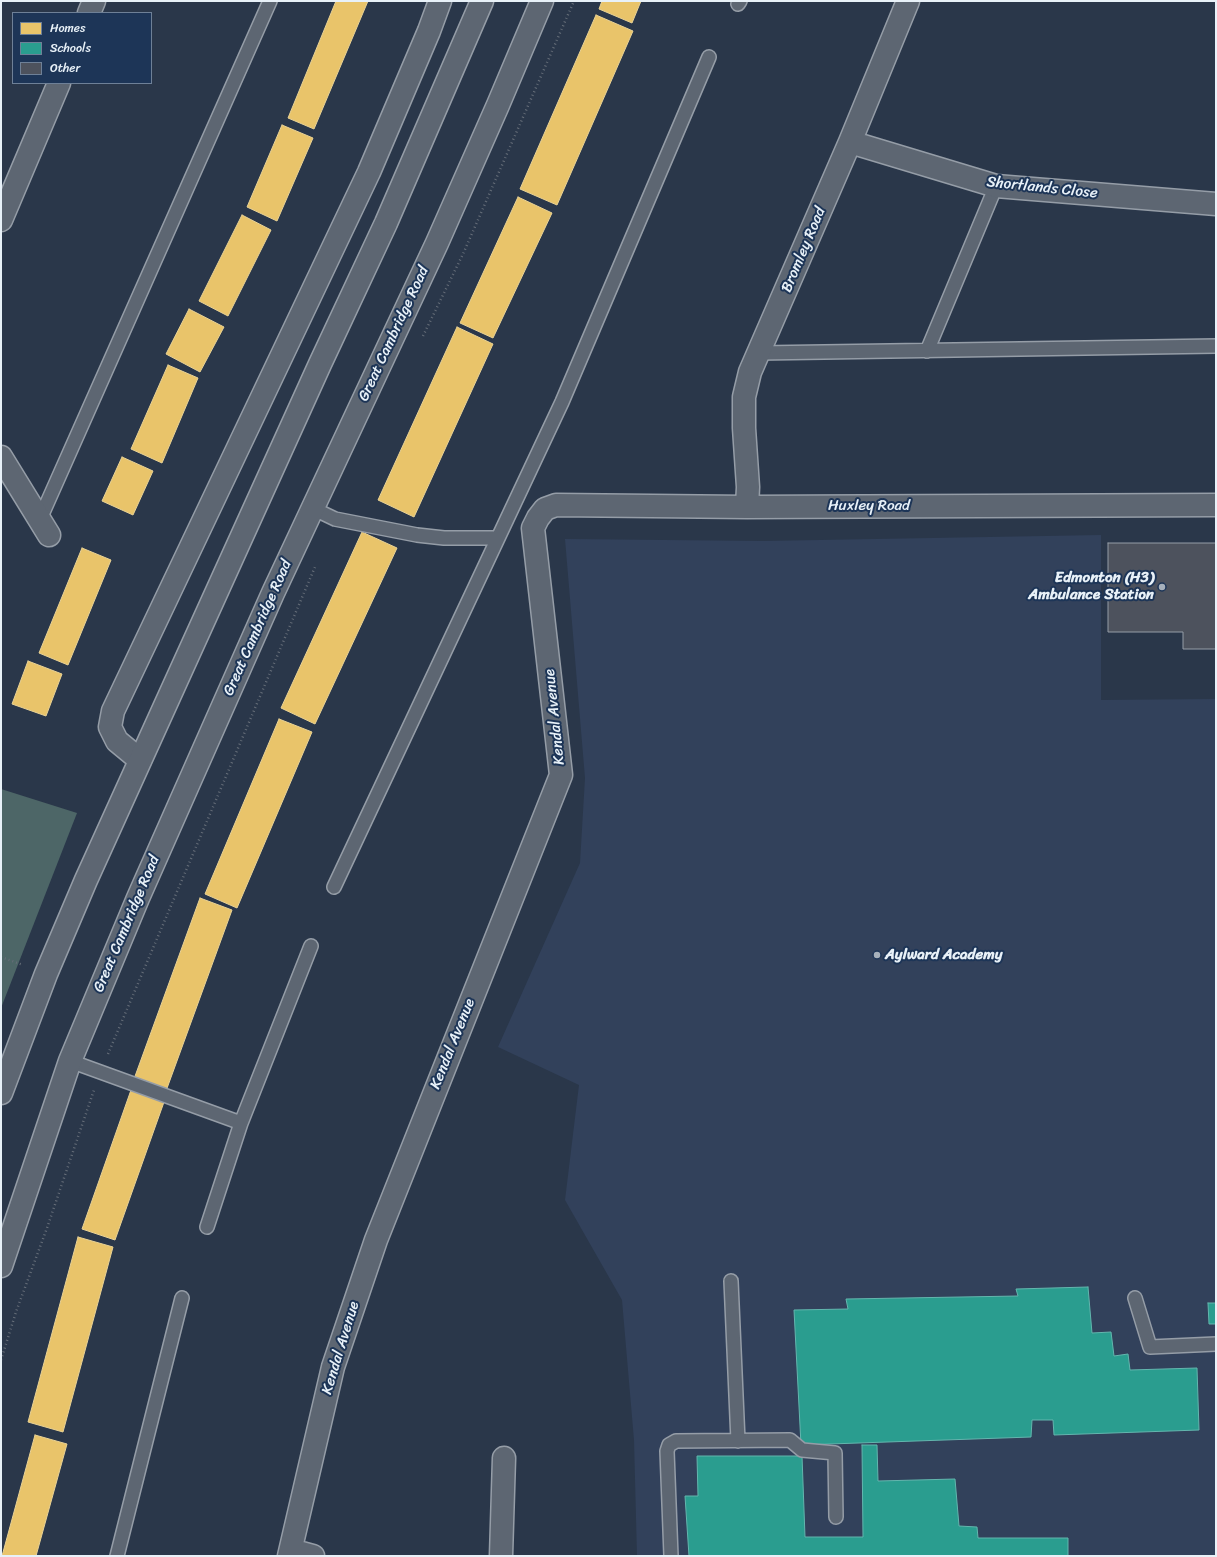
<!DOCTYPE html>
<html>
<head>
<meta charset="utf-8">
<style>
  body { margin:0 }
  #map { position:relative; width:1217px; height:1557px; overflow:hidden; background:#2a374a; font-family:Sriracha,sans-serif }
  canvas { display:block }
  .frame { position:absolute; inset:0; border:2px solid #e8f1f8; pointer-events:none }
  .legend { position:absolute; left:12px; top:12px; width:140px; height:72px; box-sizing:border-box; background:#1d3557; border:1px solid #6e8097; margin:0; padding:5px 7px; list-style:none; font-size:12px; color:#e8f1f8 }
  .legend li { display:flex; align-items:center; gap:8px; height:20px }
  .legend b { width:20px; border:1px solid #6e8097 }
</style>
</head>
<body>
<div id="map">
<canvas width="1217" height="1557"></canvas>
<div class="frame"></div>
<ul class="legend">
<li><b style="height:11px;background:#e9c46a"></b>Homes</li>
<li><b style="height:11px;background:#2a9d8f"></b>Schools</li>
<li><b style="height:11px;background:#4d525d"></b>Other</li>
</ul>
</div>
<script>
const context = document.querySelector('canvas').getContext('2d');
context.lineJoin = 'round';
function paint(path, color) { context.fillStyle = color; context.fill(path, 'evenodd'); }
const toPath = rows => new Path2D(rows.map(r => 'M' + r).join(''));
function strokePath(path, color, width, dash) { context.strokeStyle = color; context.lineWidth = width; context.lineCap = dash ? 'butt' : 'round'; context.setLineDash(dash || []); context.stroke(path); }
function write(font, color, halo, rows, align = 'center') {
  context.font = font + ' Sriracha,sans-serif'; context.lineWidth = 4; context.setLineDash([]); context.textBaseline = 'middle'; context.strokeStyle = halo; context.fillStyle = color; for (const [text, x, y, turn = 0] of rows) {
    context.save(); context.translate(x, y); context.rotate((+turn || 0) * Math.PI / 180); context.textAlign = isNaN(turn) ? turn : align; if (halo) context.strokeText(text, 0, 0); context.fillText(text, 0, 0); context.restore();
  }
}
paint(toPath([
  [1101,535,1101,700,1216,699,1216,1556,637,1556,634,1440,622,1300,565,1200,579,1085,498,1047,580,863,585,778,565,539,763,541]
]), '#32415b');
paint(toPath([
  [1,789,77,813,1,1008]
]), '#4d6667');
const homes = toPath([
  [336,1,368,1,314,129,288,118,336,1],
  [602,1,641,1,632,23,599,9,602,1],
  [596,15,633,31,557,205,520,189,596,15],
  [282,125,313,138,277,221,247,207,282,125],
  [518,197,552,213,493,338,460,323,518,197],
  [242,215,271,230,228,316,199,301,242,215],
  [189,309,224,327,200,372,166,354,189,309],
  [457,327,493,344,414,517,378,500,457,327],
  [168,365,198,378,162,463,131,449,168,365],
  [122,457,153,471,133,515,102,501,122,457],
  [362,532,397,548,315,724,281,708,362,532],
  [82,548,111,560,68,665,39,653,82,548],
  [28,661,62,674,46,716,12,704,28,661],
  [279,719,312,732,237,908,205,894,279,719],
  [200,898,232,910,166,1091,134,1079,200,898],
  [131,1090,164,1102,115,1240,82,1229,131,1090],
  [78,1237,113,1247,63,1432,28,1422,78,1237],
  [35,1435,67,1444,36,1556,2,1556,35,1435]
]);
paint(homes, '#e9c46a');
strokePath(homes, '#e9d295', 1);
const schools = toPath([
  [1088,1287,1092,1333,1111,1332,1114,1356,1128,1354,1130,1370,1197,1368,1199,1430,1054,1435,1053,1420,1032,1420,1031,1437,801,1445,794,1310,848,1309,846,1299,1018,1296,1016,1289,1088,1287],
  [1208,1303,1216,1303,1216,1324,1209,1324,1208,1303],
  [862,1445,877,1445,878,1481,955,1479,959,1526,977,1527,978,1538,1068,1538,1068,1556,689,1556,685,1496,698,1496,697,1456,802,1456,805,1537,863,1537,862,1445]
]);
paint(schools, '#2a9d8f');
strokePath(schools, '#63b6ae', 1);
const building = toPath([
  [1108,543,1216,543,1216,649,1183,649,1183,632,1108,632,1108,543]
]);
paint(building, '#4d525d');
strokePath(building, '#959da7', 1);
const lane = toPath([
  [738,4,740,1],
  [927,351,996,186],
  [759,353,1216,346],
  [312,508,335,519,417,535,444,538,498,538],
  [40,519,270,1],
  [334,887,562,402,709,57],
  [70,1061,241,1123],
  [207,1227,241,1123,311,946],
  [731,1281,738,1441],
  [1135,1298,1150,1347,1216,1344],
  [117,1556,182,1298],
  [671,1556,667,1451,669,1445,676,1441,790,1440,802,1450,835,1453,836,1517]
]);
const street = toPath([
  [89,13,94,1],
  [850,142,996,186,1216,204],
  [1,220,59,83],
  [1,457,49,535],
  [747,507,748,487,744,428,744,397,750,372,850,142,908,1],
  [140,760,117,741,110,727,113,711,369,172,429,31,440,1],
  [291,1550,313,1556],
  [289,1556,333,1367,376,1240,561,775,533,528,538,518,545,509,556,505,747,507,1216,505],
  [501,1556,504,1458]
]);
const highway = toPath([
  [1,1093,46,974,86,880,320,364,386,223,482,1],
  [1,1266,70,1061,138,898,273,593,437,243,498,105,542,1]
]);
strokePath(lane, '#959da7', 16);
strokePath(street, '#959da7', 25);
strokePath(highway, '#959da7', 25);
strokePath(toPath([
  [423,336,463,254,574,1],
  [1,957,23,965],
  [108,1054,315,567],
  [1,1360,16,1312,47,1228,94,1090]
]), '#656d78', 2.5, [1, 3]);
strokePath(lane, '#5d6672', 13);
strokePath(street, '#5d6672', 22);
strokePath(highway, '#5d6672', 22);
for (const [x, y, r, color] of [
  [1162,587,4,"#a6b0bb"],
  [877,955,4,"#a6b0bb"]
]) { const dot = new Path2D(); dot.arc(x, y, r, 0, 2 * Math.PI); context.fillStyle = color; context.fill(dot); strokePath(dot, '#1d3557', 1.5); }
write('15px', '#e8f1f8', '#1d3557', [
  ["Shortlands Close",1042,188,6],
  ["Bromley Road",804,250,-67],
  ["Great Cambridge Road",394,334,-65],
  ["Huxley Road",869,506],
  ["Great Cambridge Road",258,628,-66],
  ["Kendal Avenue",555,717,-96],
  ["Great Cambridge Road",127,924,-67],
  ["Kendal Avenue",453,1044,-68],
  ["Kendal Avenue",341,1348,-73]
]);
write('bold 15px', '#e8f1f8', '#1d3557', [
  ["Edmonton (H3)",1154,578],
  ["Ambulance Station",1154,595],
  ["Aylward Academy",885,955,"left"]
], 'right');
</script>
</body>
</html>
